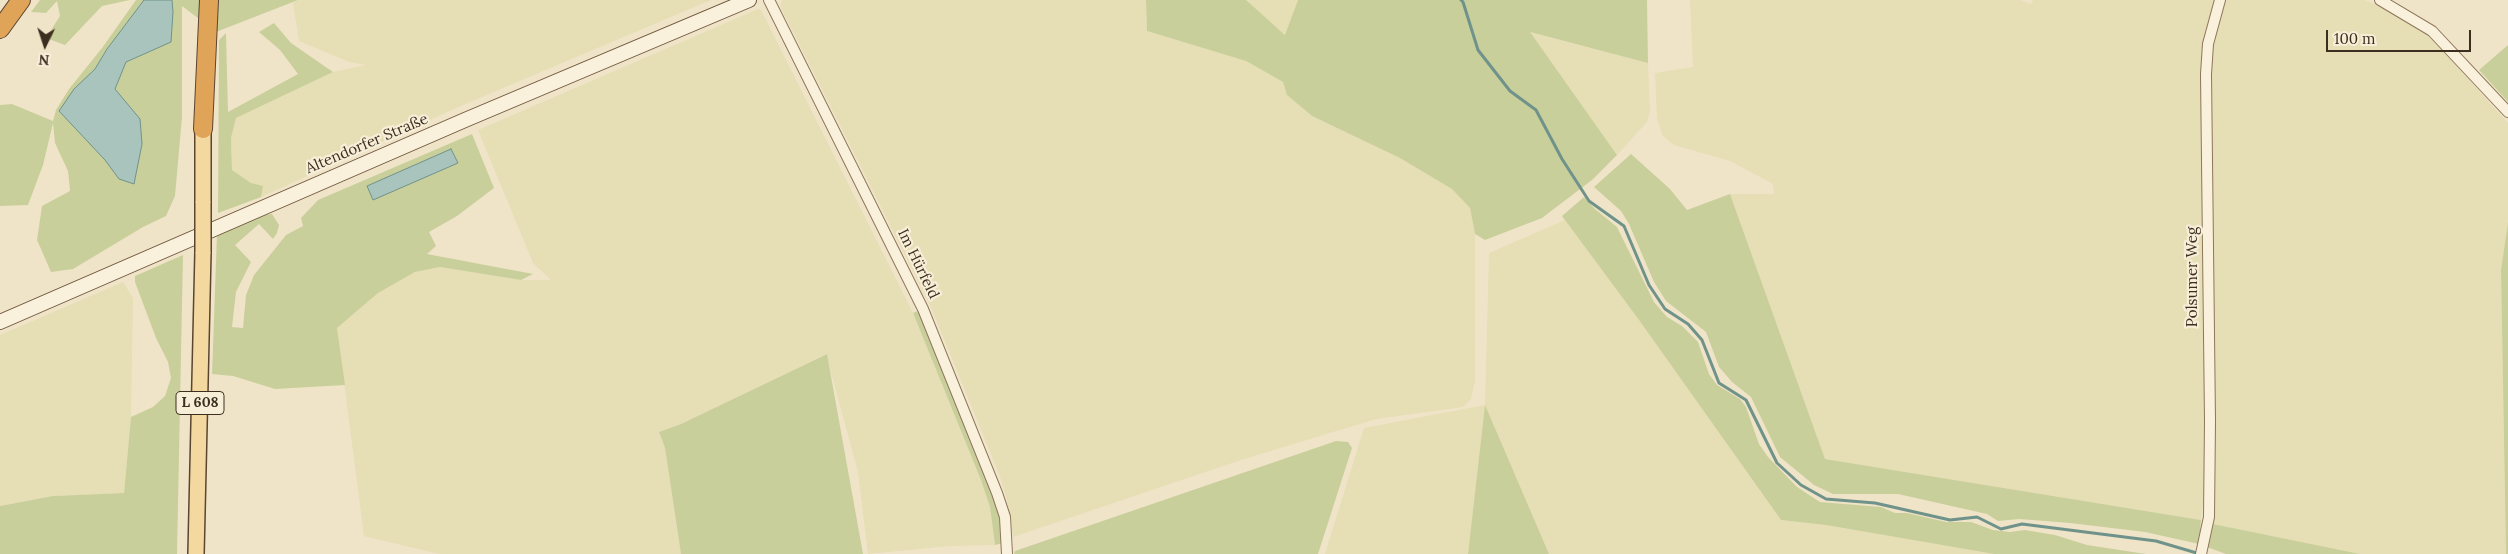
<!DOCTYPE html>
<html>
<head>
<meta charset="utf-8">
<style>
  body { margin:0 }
  #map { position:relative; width:2508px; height:554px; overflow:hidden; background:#f0e4c8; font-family:Lora,serif }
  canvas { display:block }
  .north { position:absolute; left:20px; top:20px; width:50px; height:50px; -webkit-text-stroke:4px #f7eed8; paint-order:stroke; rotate:184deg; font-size:14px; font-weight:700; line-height:20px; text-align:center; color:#3d2e20 }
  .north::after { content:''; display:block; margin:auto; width:18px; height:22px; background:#3d2e20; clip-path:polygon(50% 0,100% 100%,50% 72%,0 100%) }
  .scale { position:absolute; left:2326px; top:30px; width:145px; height:22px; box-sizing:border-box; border:2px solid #3d2e20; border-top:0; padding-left:6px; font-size:15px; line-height:18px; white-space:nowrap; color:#3d2e20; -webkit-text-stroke:4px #f7eed8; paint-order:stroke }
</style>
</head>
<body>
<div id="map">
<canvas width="2508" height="554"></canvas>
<div class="north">N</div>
<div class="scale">100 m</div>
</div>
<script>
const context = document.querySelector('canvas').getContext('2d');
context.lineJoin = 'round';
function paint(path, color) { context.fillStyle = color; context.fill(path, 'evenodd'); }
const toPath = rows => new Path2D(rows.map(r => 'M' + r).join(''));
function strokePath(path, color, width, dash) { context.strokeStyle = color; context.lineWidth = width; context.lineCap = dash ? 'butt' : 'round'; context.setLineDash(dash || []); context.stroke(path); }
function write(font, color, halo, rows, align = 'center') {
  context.font = font + ' Lora,serif'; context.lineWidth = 4.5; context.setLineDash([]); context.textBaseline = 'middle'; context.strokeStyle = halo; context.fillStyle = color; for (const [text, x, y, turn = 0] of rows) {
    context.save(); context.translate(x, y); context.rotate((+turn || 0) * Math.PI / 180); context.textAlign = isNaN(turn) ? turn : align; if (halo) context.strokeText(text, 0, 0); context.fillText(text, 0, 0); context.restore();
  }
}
paint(toPath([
  [298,0,711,0,463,105,261,197,262,186,251,183,232,170,231,138,236,118,333,72,366,65,349,62,299,41,293,3],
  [782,0,1146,0,1147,31,1246,61,1283,82,1288,95,1312,116,1401,158,1452,189,1470,208,1475,234,1475,381,1471,399,1463,407,1376,419,1241,460,1013,537,1006,496,999,474,930,305,780,6],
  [1246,0,1298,0,1286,35,1246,2],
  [1690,0,2020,0,2031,4,2033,0,2215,0,2205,40,2207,468,2201,520,1825,459,1730,194,1774,194,1773,184,1730,161,1674,145,1663,136,1657,119,1655,73,1693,67],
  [2223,0,2365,0,2388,10,2429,36,2508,123,2508,222,2501,270,2506,554,2360,554,2213,524,2210,51],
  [758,9,761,10,913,313,981,480,990,507,995,545,950,546,868,554,858,472,826,354,681,424,659,432,665,448,681,554,439,554,364,536,337,328,378,293,415,272,440,267,521,280,551,280,533,263,478,130],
  [1529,32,1648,63,1650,111,1647,122,1617,155],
  [1565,220,1639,320,1781,520,1826,525,1994,554,1549,554,1485,406,1468,554,1325,554,1364,428,1485,405,1489,253],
  [123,282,133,298,131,417,124,493,53,496,0,506,0,335]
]), '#e6deb5');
paint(toPath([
  [40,0,130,0,102,6,65,45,46,38,60,16,57,1,46,13,31,12],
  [136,0,298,0,216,32,182,6,182,117,175,196,166,216,143,227,73,269,51,272,37,240,42,206,70,191,68,171,55,143,53,123,43,165,28,205,0,206,0,105,12,104,53,121,56,110,69,89,102,48],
  [1146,0,1246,0,1285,35,1298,0,1647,0,1648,63,1530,32,1617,155,1592,180,1542,218,1485,240,1475,234,1470,208,1452,189,1400,158,1312,116,1287,95,1283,82,1246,61,1147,31],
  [274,23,291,43,333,72,236,118,231,138,232,170,251,183,263,186,261,197,218,213,219,40,226,33,228,112,298,74,280,50,259,32],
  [2508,45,2508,102,2479,70],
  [472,134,494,188,457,216,429,232,436,246,427,254,533,274,521,280,440,267,415,272,378,293,337,328,345,385,275,389,233,376,212,374,217,234,262,215,272,214,279,225,277,233,273,239,259,224,235,245,251,262,236,292,232,327,243,328,246,295,254,275,286,235,303,226,301,218,318,200],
  [1631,154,1670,189,1687,210,1730,194,1825,459,2201,520,2199,544,2145,532,2070,523,2019,519,1998,521,1987,514,1898,494,1833,494,1814,485,1780,457,1751,397,1732,382,1719,367,1706,332,1666,301,1654,282,1629,224,1621,211,1594,187],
  [1584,197,1595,209,1617,227,1654,302,1667,317,1682,326,1698,342,1709,374,1717,385,1740,399,1746,407,1759,444,1768,457,1797,487,1820,502,1881,507,1895,513,1907,513,1946,522,1971,522,1993,530,2010,532,2025,530,2055,535,2087,545,2146,554,1994,554,1826,525,1781,520,1639,320,1562,216],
  [2508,222,2508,554,2506,554,2501,270],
  [183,255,177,554,0,554,0,506,53,496,124,493,131,417,153,407,165,396,171,378,168,362,156,338,135,282,135,276],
  [920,310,1000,514,1003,543,995,545,990,507,981,480,913,313],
  [827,354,863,554,681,554,665,448,659,432,681,424],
  [1485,405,1549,554,1468,554],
  [1336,441,1348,442,1352,448,1318,554,1014,554,1015,551],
  [2213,524,2360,554,2226,554,2207,547]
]), '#c9cf9b');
const water = toPath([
  [144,0,172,0,173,12,171,42,126,62,115,89,140,119,142,144,134,184,119,179,105,160,59,111,74,89,95,69,107,49,144,0],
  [451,149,458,163,373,200,367,186,451,149]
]);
paint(water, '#a9c4bc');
strokePath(water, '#6f938a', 1);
strokePath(toPath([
  [1461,0,1463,2,1478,50,1510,91,1536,110,1562,159,1589,201,1624,226,1649,285,1665,309,1688,324,1702,340,1719,383,1746,400,1777,463,1801,485,1826,499,1875,503,1950,520,1977,517,2001,529,2022,524,2156,541,2200,554]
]), '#6f938a', 3);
const street = toPath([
  [769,0,923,309,997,493,1005,517,1007,554],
  [2380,0,2432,31,2508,112],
  [2201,554,2209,517,2210,421,2206,74,2208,44,2220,0]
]);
const secondary = toPath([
  [0,322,465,120,749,0]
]);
const primary = toPath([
  [203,129,203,203],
  [196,554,203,252]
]);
const highway = toPath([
  [0,29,21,0],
  [203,129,209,0]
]);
strokePath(street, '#8d765c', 12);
strokePath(secondary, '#6f573f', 16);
strokePath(primary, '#5b4430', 18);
strokePath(highway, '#5b4430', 20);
strokePath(street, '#faf1dc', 10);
strokePath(secondary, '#faf1dc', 14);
strokePath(primary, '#f3d9a0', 15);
strokePath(highway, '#e0a458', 18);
const primaryBridge = toPath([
  [203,252,203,203]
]);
strokePath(primaryBridge, '#5b4430', 18, []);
strokePath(primaryBridge, '#f3d9a0', 15);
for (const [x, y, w] of [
  [200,403,48]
]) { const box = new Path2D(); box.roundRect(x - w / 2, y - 11.5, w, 23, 4); context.fillStyle = '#f7eed8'; context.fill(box); strokePath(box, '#3d2e20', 1); }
write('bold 14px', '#3d2e20', null, [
  ["L 608",200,403]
]);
write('15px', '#3d2e20', '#f7eed8', [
  ["Altendorfer Straße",367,144,-23],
  ["Im Hürfeld",918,264,64],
  ["Polsumer Weg",2193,277,-90]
]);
</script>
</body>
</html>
